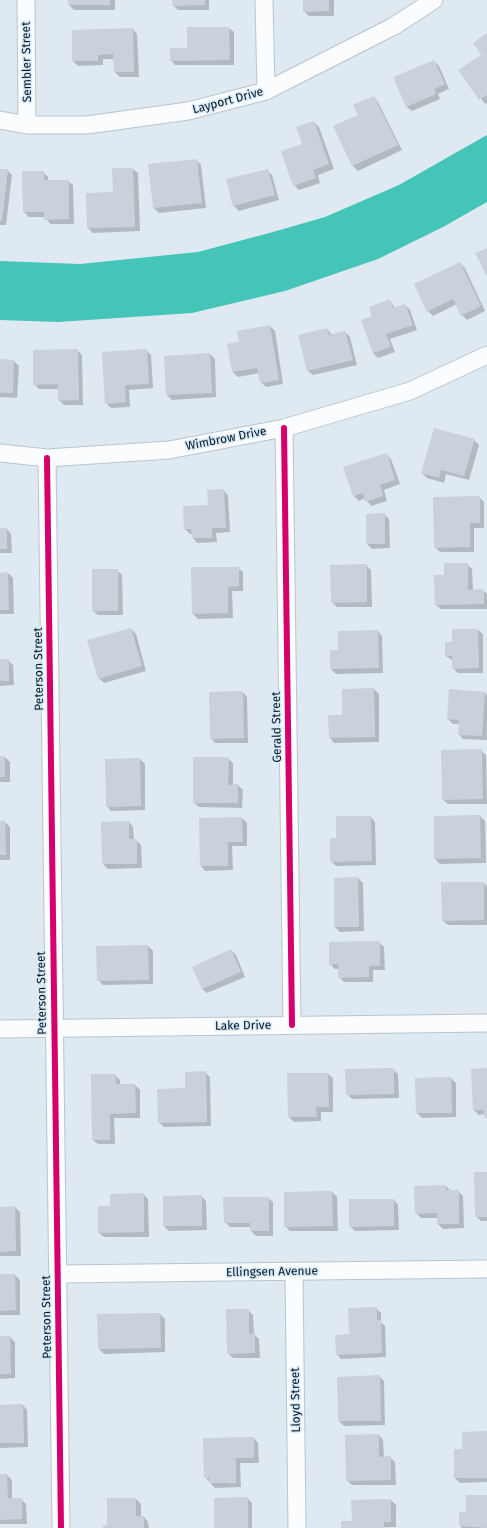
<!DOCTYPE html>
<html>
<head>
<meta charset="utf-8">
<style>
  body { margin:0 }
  canvas { display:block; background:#dfe9f1 }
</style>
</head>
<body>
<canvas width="487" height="1528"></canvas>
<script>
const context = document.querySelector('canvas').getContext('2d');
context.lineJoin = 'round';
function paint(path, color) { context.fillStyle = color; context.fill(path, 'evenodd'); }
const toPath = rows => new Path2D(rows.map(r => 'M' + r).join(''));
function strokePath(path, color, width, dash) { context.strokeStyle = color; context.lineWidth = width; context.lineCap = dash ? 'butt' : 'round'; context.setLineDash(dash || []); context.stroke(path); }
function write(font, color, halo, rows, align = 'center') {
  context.font = font + ' "Fira Sans",sans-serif'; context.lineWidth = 3; context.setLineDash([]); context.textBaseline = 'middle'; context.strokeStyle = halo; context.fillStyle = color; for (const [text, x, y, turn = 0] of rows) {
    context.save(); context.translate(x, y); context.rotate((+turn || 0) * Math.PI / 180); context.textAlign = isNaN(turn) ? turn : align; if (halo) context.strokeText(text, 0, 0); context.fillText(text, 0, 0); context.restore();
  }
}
paint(toPath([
  [487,135,487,202,443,227,378,259,285,291,192,313,58,322,0,320,0,261,80,264,198,252,273,232,325,217,399,185]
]), '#45c4b8');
paint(toPath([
  [69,0,115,0,115,10,74,10,69,5],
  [173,0,209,0,209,10,178,10,173,5],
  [304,0,334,0,334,16,309,16,304,11],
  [229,28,234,32,234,65,175,65,171,60],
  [133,29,137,34,139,77,120,77,115,72,114,59,103,59,103,65,78,66,73,61,73,31],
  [487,35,487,103,485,104,460,71,482,55],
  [434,61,439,66,449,89,438,94,440,99,412,111,407,107,394,78],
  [374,97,378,102,402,150,358,171,353,166,334,126,359,116],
  [314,122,319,127,334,169,318,175,320,183,299,190,294,185],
  [196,160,201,165,206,208,159,213,154,208,149,165],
  [133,169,138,173,140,231,93,233,88,228],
  [0,170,7,170,12,175,6,225,0,225],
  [267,170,272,175,279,200,239,211,234,206,228,180],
  [23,172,43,172,48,177,48,181,68,181,73,185,74,224,50,224,45,217,29,217,24,212],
  [460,263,465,268,485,311,467,320,462,315,457,304,433,316,428,311],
  [390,301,395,308,405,305,410,310,417,330,390,339,395,352,378,358,373,353,373,316],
  [270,326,275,331,283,384,266,387,261,382,259,373,238,377,233,372,229,344,240,342],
  [327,329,332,335,345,332,350,337,357,365,313,375,308,371],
  [77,350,82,355,83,405,64,405,59,400,59,389,39,389,34,384],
  [146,350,151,355,153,388,129,390,130,407,111,408,106,403],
  [210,354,215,359,216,397,172,400,167,395],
  [0,360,14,361,19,366,17,398,0,397],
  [474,440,479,445,469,480,446,474,444,483,427,478,422,473],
  [386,454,391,459,400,484,384,490,387,501,371,506,365,498,359,501,354,496,344,467],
  [223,490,228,495,230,532,216,533,217,542,197,543,193,538,192,534,190,534,185,529,184,507,209,506],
  [479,497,484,502,484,528,474,528,474,552,440,552,435,547],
  [384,514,389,519,390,548,372,549,367,544],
  [0,529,7,529,11,534,12,553,0,553],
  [467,564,472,569,473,590,483,590,487,594,487,609,441,609,436,605,445,576],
  [366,565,371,570,372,607,337,607,332,602],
  [238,568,243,572,243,591,232,591,233,618,198,619,193,614],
  [117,570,122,575,123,615,98,615,93,611],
  [8,573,13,578,14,614,0,614,0,574],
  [131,629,136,634,146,671,104,683,99,678],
  [478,630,483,634,483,673,458,673,453,668,453,661,446,656,453,643],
  [378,631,382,636,383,673,336,674,331,669,339,651],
  [0,660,8,660,13,665,14,685,0,686],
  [374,689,379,694,379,742,334,743,330,738,344,716],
  [243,692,247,697,248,743,215,743,211,738],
  [485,693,487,695,487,740,463,739,459,734,459,724,453,724,448,719],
  [481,751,486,755,487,804,448,804,443,800],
  [0,757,5,757,10,762,10,782,0,782],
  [228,758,233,763,233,785,238,785,243,790,242,808,199,807,194,803],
  [140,759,145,764,145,810,111,811,107,806],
  [480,816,485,821,486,863,440,864,435,859],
  [371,817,375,822,376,865,336,866,331,861,338,839],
  [242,818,247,823,247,846,232,846,233,870,205,871,201,866],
  [0,822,5,822,10,827,10,860,0,860],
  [129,822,133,827,134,840,136,840,141,845,142,868,108,869,103,864],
  [358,878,363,883,364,931,340,932,335,927,335,879],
  [483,883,487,886,487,925,448,925,443,921],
  [379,942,384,947,385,970,373,970,373,982,344,982,339,977,339,969,335,969,330,964],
  [148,946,153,951,153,984,103,985,98,980],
  [231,950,236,955,245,977,207,993,202,989],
  [393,1069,398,1074,399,1098,352,1099,347,1094],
  [487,1069,487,1119,485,1114,479,1115,474,1110],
  [205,1072,210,1077,211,1126,164,1127,159,1122,186,1089],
  [328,1074,333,1078,333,1112,321,1112,321,1121,294,1122,289,1117],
  [115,1075,120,1080,120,1085,135,1085,140,1090,140,1118,114,1118,115,1144,98,1144,93,1140],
  [451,1078,456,1083,456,1117,422,1118,417,1113],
  [487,1173,487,1221,481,1221,476,1216],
  [446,1186,451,1191,458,1191,463,1196,464,1228,443,1229,438,1224,438,1218,421,1218,416,1213],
  [332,1192,337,1197,338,1231,290,1231,285,1226,285,1193],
  [143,1194,148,1199,149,1237,104,1237,99,1233,111,1207],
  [201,1196,206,1201,207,1230,169,1231,164,1226,164,1197],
  [268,1198,273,1202,273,1236,256,1236,251,1231,251,1227,230,1227,225,1222],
  [394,1200,398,1205,399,1230,355,1231,350,1226],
  [15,1207,20,1212,21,1256,0,1256,0,1208],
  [0,1275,15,1275,20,1280,20,1315,0,1315],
  [376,1308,381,1313,381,1322,385,1326,386,1357,341,1359,337,1354,350,1335],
  [248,1310,253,1315,254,1334,259,1339,260,1358,233,1358,228,1353],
  [160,1314,165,1319,165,1352,104,1354,99,1349],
  [0,1337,10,1337,15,1342,15,1378,0,1379],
  [379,1376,384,1381,385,1425,344,1426,339,1421],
  [23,1405,27,1410,28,1447,0,1448,0,1406],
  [487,1432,487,1482,460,1483,455,1478,463,1450],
  [379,1435,383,1440,384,1457,390,1457,395,1462,396,1485,352,1485,347,1480],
  [254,1438,258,1443,259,1463,240,1463,241,1487,215,1488,205,1477],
  [0,1475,7,1475,12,1480,12,1499,21,1499,26,1504,27,1524,0,1524],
  [487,1496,487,1528,462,1528,460,1526,468,1513],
  [247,1498,252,1503,252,1528,215,1528],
  [136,1499,141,1504,141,1517,144,1517,148,1522,149,1528,104,1528],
  [391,1500,396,1505,396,1527,342,1528]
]), '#0003');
paint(toPath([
  [68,0,110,0,110,5,68,5],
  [172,0,205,0,205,5,172,6],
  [303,0,329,0,329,11,303,12],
  [187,27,229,27,230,60,170,61,170,48,187,48],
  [133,28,134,72,114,72,113,54,98,55,98,61,72,61,72,30],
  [487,33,487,95,479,100,458,70,481,55,473,43],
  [434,60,445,84,434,89,436,94,406,107,393,77],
  [374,96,398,145,352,166,333,126,358,115,353,105],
  [314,121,329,164,313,170,316,178,293,186,281,151,302,144,296,127],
  [197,159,202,203,153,208,148,164],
  [112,168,133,168,135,227,87,228,86,193,113,192],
  [0,169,8,169,2,221,0,221],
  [268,169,275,195,233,206,226,179],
  [22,171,44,171,44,180,69,180,69,219,44,220,44,212,23,212],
  [487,248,487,277,475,253],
  [460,262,481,306,461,316,453,299,427,312,414,284],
  [390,299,393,308,405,304,413,325,386,334,391,347,373,353,361,320,372,316,369,307],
  [270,325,279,380,260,383,257,368,232,372,227,344,239,342,237,331],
  [327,328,329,335,345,331,353,360,307,371,298,335],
  [78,349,79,400,58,401,58,384,33,385,33,350],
  [147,349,149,384,125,385,126,402,105,404,102,352],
  [210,353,212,393,166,395,164,356],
  [0,359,14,360,13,393,0,393],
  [434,428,475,439,464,476,441,470,439,478,421,473],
  [387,453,395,480,380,485,383,496,365,502,363,493,353,496,343,467],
  [224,489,226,528,212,528,212,538,192,538,191,529,184,529,183,506,208,505,207,490],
  [480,496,480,523,470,523,470,547,434,548,433,497],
  [385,513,385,544,366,544,366,514],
  [0,528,7,528,7,549,0,549],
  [444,563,468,563,468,590,484,589,484,604,435,605,434,575,444,575],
  [367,564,367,602,331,603,330,565],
  [191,567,239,567,239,586,228,587,228,613,192,614],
  [92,569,118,569,118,611,92,611],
  [8,572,9,610,0,610,0,573],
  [131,628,142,666,98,679,87,640],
  [452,629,478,629,479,668,452,669,452,656,445,656,445,642,452,642],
  [378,630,379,668,330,669,330,650,338,650,338,631],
  [0,659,9,659,9,681,0,681],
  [374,688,375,737,329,738,328,715,342,715,342,689],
  [449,689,485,692,482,736,458,735,459,720,447,719],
  [243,691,244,738,210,739,209,692],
  [482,749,483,799,442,800,441,750],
  [0,756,5,756,5,777,0,777],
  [193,757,229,757,228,785,238,784,238,803,193,803],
  [140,758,141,806,106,807,105,759],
  [480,815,481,858,434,859,434,816],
  [336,816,371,816,372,861,330,862,330,838,336,838],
  [242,817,243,842,228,842,228,866,200,866,199,818],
  [0,821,5,821,6,855,0,855],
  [129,821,129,839,137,839,137,864,102,864,101,822],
  [358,877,359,927,334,927,334,878],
  [441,882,484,882,484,920,442,921],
  [380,941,380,966,369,966,369,977,338,978,338,964,329,965,329,942],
  [148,945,149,980,97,981,96,946],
  [231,949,241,972,202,989,192,967],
  [394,1068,394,1094,346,1095,345,1069],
  [487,1068,487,1118,484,1118,484,1110,473,1110,471,1069],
  [206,1071,207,1122,158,1123,157,1089,185,1088,185,1072],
  [287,1073,328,1073,329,1107,316,1107,317,1117,288,1117],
  [91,1074,115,1074,116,1084,135,1084,136,1113,110,1114,110,1140,92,1140],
  [451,1077,452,1113,416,1113,415,1078],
  [474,1172,487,1172,487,1217,475,1217],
  [446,1185,446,1190,459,1190,459,1224,437,1224,437,1213,415,1214,414,1186],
  [332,1191,333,1226,284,1227,284,1192],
  [144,1193,144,1232,98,1233,98,1206,110,1206,110,1194],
  [202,1195,202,1226,163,1226,163,1196],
  [223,1197,269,1197,269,1231,250,1231,250,1223,224,1223],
  [349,1199,394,1199,394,1226,349,1227],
  [15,1206,16,1251,0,1252,0,1207],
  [0,1274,15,1274,16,1310,0,1311],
  [377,1307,377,1320,381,1320,382,1353,336,1355,335,1335,349,1334,348,1308],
  [226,1309,249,1309,249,1334,255,1333,255,1353,227,1354],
  [160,1313,161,1348,98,1349,97,1314],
  [0,1336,10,1336,11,1374,0,1374],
  [380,1375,381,1421,338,1421,337,1377],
  [23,1404,24,1443,0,1443,0,1405],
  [487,1431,487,1478,454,1478,454,1449,462,1449,462,1432],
  [379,1434,379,1457,391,1456,391,1480,346,1481,345,1435],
  [254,1437,254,1458,236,1458,236,1483,209,1483,209,1478,204,1478,203,1438],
  [0,1474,7,1474,8,1498,22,1498,22,1519,0,1520],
  [466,1495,487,1495,487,1528,459,1526,459,1512,466,1512],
  [248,1497,248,1528,214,1528,214,1498],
  [107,1498,136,1498,136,1516,144,1516,144,1528,103,1528,103,1525,107,1525],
  [391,1499,391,1522,384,1522,384,1528,341,1528,341,1521,352,1521,351,1500]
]), '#c8d1dc');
const minor = toPath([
  [26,0,27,125],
  [264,0,266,91],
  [0,120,27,125,87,125,188,111,266,91,394,26,434,0],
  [284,428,292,1025],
  [0,453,47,458,169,450,284,428,410,391,487,355],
  [47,458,61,1528],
  [0,1029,487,1023],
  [294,1272,297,1528],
  [58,1274,487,1269]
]);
strokePath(minor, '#b8c5cf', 19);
strokePath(minor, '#fafcfd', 17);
strokePath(toPath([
  [284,428,292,1025],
  [47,458,61,1528]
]), '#d6006c', 6);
write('12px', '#061723', '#d8eaf8', [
  ["Sembler Street",27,62,-91],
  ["Layport Drive",228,101,-15],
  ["Wimbrow Drive",226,439,-11],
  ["Peterson Street",39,669,-91],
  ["Gerald Street",277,727,-91],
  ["Peterson Street",42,993,-91],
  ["Lake Drive",243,1026,-1],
  ["Ellingsen Avenue",272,1272,-1],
  ["Peterson Street",47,1317,-91],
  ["Lloyd Street",296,1400,-91]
]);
</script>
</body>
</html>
